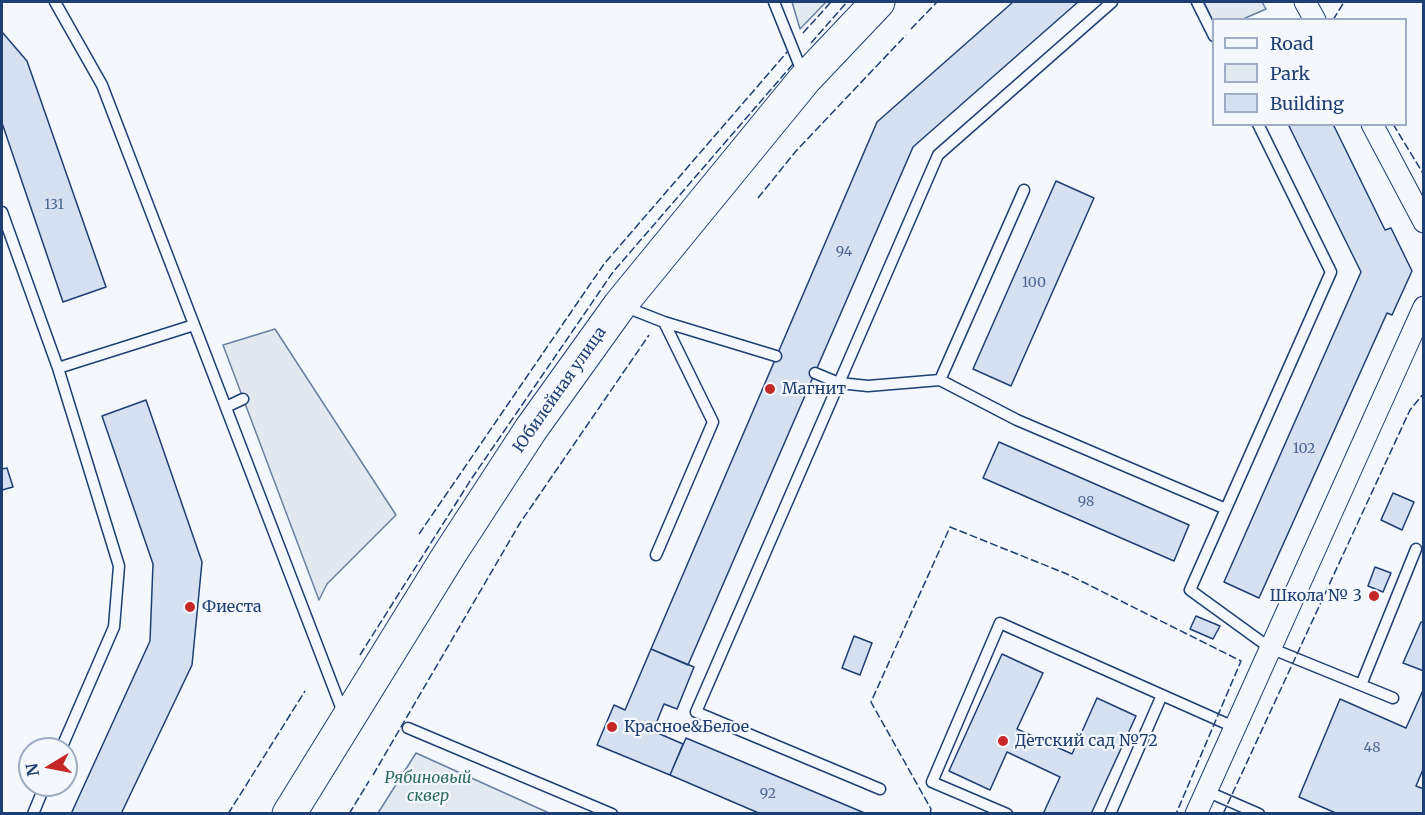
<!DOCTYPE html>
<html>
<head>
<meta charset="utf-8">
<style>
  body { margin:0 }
  #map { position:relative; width:1425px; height:815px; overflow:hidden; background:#f4f7fb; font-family:Merriweather,serif }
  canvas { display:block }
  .frame { position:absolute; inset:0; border:3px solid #1d3f73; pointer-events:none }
  .legend { position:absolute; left:1212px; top:18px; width:195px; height:108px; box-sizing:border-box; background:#f4f7fb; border:2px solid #9eadc5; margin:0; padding:8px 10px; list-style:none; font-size:18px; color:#1d3f73 }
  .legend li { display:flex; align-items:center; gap:12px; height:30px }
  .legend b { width:30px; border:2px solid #9eadc5 }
  .north { position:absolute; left:18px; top:737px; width:60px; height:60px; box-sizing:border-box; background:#f4f7fb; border:2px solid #9eadc5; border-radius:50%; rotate:260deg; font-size:16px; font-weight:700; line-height:24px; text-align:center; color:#1d3f73 }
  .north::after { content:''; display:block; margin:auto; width:21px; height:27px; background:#c62828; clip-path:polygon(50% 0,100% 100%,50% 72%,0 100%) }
</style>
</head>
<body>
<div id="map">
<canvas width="1425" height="815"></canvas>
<div class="frame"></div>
<ul class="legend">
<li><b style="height:8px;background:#f4f7fb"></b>Road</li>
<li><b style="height:16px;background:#e3e9f0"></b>Park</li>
<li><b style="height:16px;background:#d5e0f0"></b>Building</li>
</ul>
<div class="north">N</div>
</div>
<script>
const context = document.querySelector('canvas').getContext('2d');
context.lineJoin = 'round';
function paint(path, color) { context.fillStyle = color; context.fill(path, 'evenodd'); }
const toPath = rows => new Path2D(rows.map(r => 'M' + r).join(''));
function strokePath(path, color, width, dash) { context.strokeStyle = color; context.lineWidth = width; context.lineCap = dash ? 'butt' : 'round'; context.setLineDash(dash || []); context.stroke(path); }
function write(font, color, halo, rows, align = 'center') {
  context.font = font + ' Merriweather,serif'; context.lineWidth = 4.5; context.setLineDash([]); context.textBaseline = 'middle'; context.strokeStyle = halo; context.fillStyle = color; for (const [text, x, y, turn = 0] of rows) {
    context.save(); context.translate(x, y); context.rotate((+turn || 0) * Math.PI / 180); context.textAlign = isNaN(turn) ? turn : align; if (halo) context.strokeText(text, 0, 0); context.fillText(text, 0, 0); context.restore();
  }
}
const green = toPath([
  [792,2,826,2,800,29,792,2],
  [416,753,549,813,378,813,416,753]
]);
paint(green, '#e3e9f0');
strokePath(green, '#687fa3', 1.5);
const parking = toPath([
  [1204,2,1262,2,1266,9,1243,19,1213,21,1204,2],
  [275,329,396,515,327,584,319,600,223,345,275,329]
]);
paint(parking, '#e3e8f0');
strokePath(parking, '#687fa3', 1.5);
const building = toPath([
  [1013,2,1078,2,913,147,688,665,651,649,877,122,1013,2],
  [2,32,27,61,106,287,63,302,2,123,2,32],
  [1288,124,1333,124,1385,230,1391,228,1412,271,1392,315,1387,313,1259,598,1224,582,1361,272,1288,124],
  [1056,181,1094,198,1011,386,973,369,1056,181],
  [146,400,202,562,192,665,121,814,71,814,150,641,153,564,102,416,146,400],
  [999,442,1189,525,1174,561,983,478,999,442],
  [7,468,13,487,2,490,2,469,7,468],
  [1393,493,1414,502,1402,530,1381,520,1393,493],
  [1375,567,1391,573,1383,592,1368,586,1375,567],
  [1196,616,1220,626,1213,639,1190,629,1196,616],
  [1421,622,1424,623,1424,671,1403,663,1421,622],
  [854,636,872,643,860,675,842,668,854,636],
  [651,649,694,667,677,709,664,704,653,731,683,744,670,775,597,745,614,705,625,710,651,649],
  [1002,654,1043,673,1017,729,1072,754,1097,698,1136,716,1091,814,1043,814,1060,777,1007,752,990,790,949,771,1002,654],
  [1424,688,1424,767,1416,786,1424,789,1424,814,1338,814,1299,797,1340,699,1406,728,1424,688],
  [686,738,867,814,761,814,670,775,686,738]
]);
paint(building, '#d5e0f0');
strokePath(building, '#1d3f73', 1.5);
const service = toPath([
  [55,2,102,85,344,715],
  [774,2,803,74],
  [1197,2,1214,36],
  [1258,124,1331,272,1190,590,1270,648,1393,698],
  [2,212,58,368,119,566,114,627,61,749],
  [623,306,664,322,776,356],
  [58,368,194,325],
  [815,373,839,383,868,386,940,380,1017,420,1226,509],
  [940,380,1024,190],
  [226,407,243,399],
  [656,555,713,422,664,322],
  [1361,685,1416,549],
  [408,728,612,814],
  [880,789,696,712,938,155,1112,2],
  [1206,791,1259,814],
  [33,814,45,785],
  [1007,814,932,782,1000,623,1234,727],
  [1110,814,1162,695]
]);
const minor = toPath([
  [1305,2,1315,20],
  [1372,124,1424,222],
  [1196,814,1424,307]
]);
const primary = toPath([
  [289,814,449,555,531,429,620,305,805,79,878,2]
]);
strokePath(service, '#1d3f73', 13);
strokePath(minor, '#1d3f73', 23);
strokePath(primary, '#1d3f73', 35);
strokePath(service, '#f4f7fb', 10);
strokePath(minor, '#f4f7fb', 21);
strokePath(primary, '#f4f7fb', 33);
strokePath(toPath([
  [1333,20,1344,2],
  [911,29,937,2],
  [803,33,831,2],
  [811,43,847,2],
  [1393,124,1424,175],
  [758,198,796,151,906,35],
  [419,534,604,264,788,51],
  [360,655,472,478,613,272,793,64],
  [373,775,520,523,649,335],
  [228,814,305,691],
  [349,814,369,781],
  [930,814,931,809,871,702,950,527,1067,574,1241,661,1176,814],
  [1223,814,1410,410,1424,393]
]), '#1d3f73', 1.5, [8, 3]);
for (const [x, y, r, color] of [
  [770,389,6,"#c62828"],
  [1374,596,6,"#c62828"],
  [190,607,6,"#c62828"],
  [612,727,6,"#c62828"],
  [1003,741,6,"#c62828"]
]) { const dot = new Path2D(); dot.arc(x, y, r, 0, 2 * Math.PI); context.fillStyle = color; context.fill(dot); strokePath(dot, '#f4f7fb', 2); }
write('14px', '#4b6792', null, [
  ["131",54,205],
  ["94",844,252],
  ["100",1034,283],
  ["102",1304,449],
  ["98",1086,502],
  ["48",1372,748],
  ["92",768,794]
]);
write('16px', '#1d3f73', '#f4f7fb', [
  ["Магнит",782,389],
  ["Школа № 3",1362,596,"right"],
  ["Фиеста",202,607],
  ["Красное&Белое",624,727],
  ["Детский сад №72",1015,741]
], 'left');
write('16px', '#1d3f73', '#f4f7fb', [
  ["Юбилейная улица",560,390,-55]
]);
write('italic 16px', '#2c6c60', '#f4f7fb', [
  ["Рябиновый",428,778],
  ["сквер",428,796]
]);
</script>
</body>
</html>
